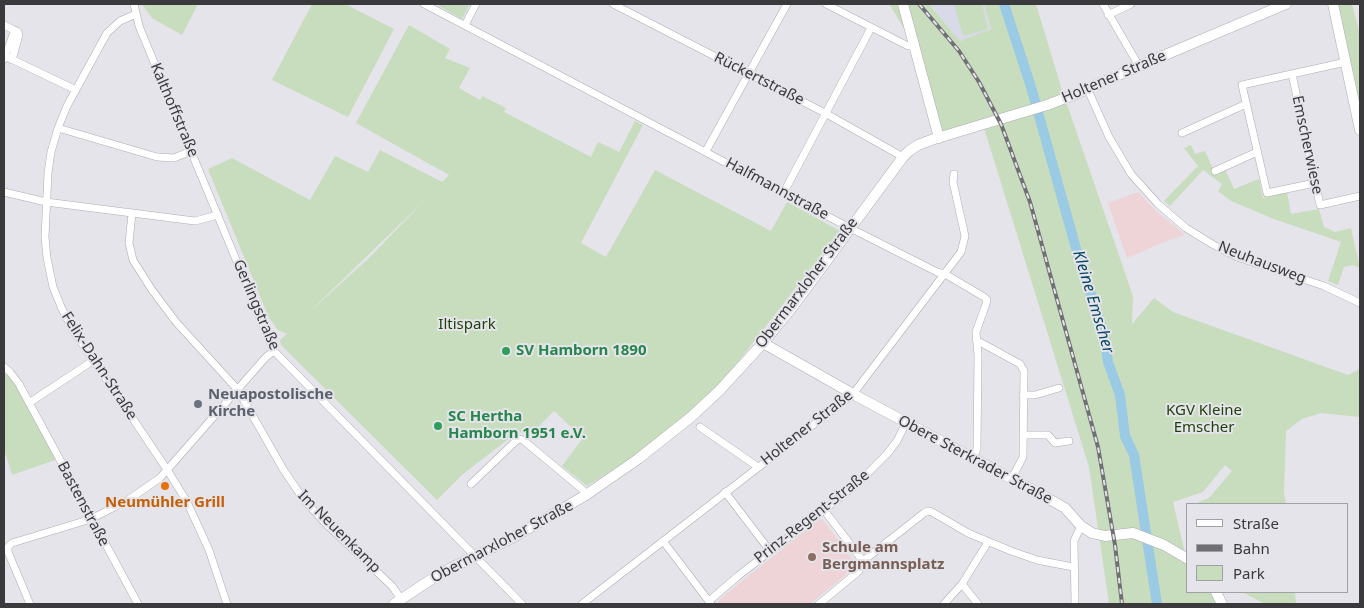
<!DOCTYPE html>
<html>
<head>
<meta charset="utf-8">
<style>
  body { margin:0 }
  #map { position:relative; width:1364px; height:608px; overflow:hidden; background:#e4e4ea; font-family:"Noto Sans",sans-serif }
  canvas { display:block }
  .frame { position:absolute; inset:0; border:5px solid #3a3a3d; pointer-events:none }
  .legend { position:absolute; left:1186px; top:503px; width:162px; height:90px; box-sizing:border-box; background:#e4e4ea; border:1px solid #a0a0a5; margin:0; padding:6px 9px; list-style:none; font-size:15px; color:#3a3a3d }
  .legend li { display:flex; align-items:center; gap:10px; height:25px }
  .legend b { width:25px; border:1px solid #a0a0a5 }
</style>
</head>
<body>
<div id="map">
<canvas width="1364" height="608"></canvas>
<div class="frame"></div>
<ul class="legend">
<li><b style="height:6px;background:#fff"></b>Straße</li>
<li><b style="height:6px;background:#707074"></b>Bahn</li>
<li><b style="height:14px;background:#c8ddbe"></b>Park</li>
</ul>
</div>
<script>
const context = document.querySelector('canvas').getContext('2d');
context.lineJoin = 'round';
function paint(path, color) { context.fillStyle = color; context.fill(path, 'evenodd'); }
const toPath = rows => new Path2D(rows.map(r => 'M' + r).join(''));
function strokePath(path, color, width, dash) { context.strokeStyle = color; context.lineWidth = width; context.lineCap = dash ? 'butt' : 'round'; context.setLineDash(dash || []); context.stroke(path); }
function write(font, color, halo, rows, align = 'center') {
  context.font = font + ' "Noto Sans",sans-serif'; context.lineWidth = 4; context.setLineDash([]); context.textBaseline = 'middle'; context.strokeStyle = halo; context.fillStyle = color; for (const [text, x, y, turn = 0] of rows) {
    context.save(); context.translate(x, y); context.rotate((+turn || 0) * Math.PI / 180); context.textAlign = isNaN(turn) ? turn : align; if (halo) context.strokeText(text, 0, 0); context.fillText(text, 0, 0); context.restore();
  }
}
paint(toPath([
  [929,4,984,4,991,29,960,41]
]), '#d9dae7');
paint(toPath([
  [1138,192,1156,211,1185,235,1169,240,1127,258,1108,203],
  [820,519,823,520,855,563,855,567,810,604,718,604,719,600,741,582]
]), '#eed3d7');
paint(toPath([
  [142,4,198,4,182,35,152,18],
  [312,4,345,4,394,29,348,117,272,80],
  [439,4,470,4,462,19,439,6],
  [889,4,929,4,960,41,991,29,984,4,1036,4,1062,90,1133,296,1132,324,1154,298,1173,312,1348,375,1360,369,1360,417,1321,413,1302,419,1286,431,1284,492,1286,504,1194,504,1209,498,1232,471,1225,465,1203,492,1173,502,1188,566,1188,592,1211,592,1216,604,1109,604,1089,467,983,125,939,138,915,46],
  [954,4,982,4,988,29,963,36],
  [1337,4,1352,4,1360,34,1360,112],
  [409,25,450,49,445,58,470,68,459,88,480,100,482,96,506,108,504,112,591,157,598,142,619,152,635,121,643,125,581,243,606,257,655,170,771,231,787,202,840,231,727,376,691,412,635,456,587,486,562,466,583,438,554,411,528,437,519,431,463,474,437,500,281,345,280,340,287,334,278,330,269,318,208,169,232,158,310,200,335,156,368,172,380,150,442,182,449,175,356,123],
  [424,201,369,258,307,314],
  [1191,145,1195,154,1205,151,1215,173,1225,169,1234,189,1259,179,1263,198,1287,192,1291,214,1319,209,1324,227,1335,232,1351,228,1360,268,1353,265,1344,267,1338,285,1328,281,1341,242,1274,219,1231,201,1218,191,1222,184,1203,170,1170,206,1164,201,1198,166,1184,148],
  [4,370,16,386,58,459,12,475,6,455,4,455],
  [1242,592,1295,592,1296,604,1265,604]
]), '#c8ddbe');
strokePath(toPath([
  [1004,4,1031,87,1077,252,1104,334,1108,362,1120,395,1125,436,1134,455,1157,604]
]), '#9acae4', 10);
const street = toPath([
  [134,4,139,26,274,351,522,604],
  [424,4,850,228,937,272,945,274,984,297,987,300,986,304,976,332,978,355,977,449,973,458],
  [613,4,825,113,903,157],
  [826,4,908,46,915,46],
  [1103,4,1139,66],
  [136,14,120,21,107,33,67,106,58,128,51,152,48,173,45,237,47,258,53,287,62,309,73,330,168,471,187,502,209,550,227,604],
  [1108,15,1131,4],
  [4,25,18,32,19,35,12,60],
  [465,25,476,4],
  [5,56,76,90],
  [4,59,15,30],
  [1292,74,1320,205,1360,196],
  [1088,90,1109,137,1131,174,1158,204,1186,228,1212,244,1237,257,1324,286,1360,303],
  [58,128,157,157,174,158,191,151],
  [1182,133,1246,104],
  [706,151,787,4],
  [1215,171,1257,152],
  [1315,183,1267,193,1242,85,1346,62],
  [4,192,46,202,195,221,218,215],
  [784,192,871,28],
  [132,213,129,243,133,260,152,290,176,322,238,390,283,469,304,500,325,523,392,586,401,599],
  [976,340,1020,364,1024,371,1023,457,1012,478],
  [4,367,10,372,19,384,138,604],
  [1023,395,1035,395,1059,388],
  [29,403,94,360],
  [700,427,758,467],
  [1023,435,1048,435,1055,443,1069,441],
  [471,484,518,439,523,440,583,490,586,495],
  [725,492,770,551],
  [824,510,863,561],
  [663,541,711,604],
  [962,584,978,604],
  [709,601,738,576,857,484,887,454,897,441,906,423],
  [30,604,8,552,8,547,12,543,91,519,128,500,160,478,266,357,274,351],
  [582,604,853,394,961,252,965,236,953,182,954,174],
  [819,604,859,571,863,561,924,513,928,511,932,512,968,533,1011,551,1037,560,1073,567],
  [944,604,962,584,988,542],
  [1075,604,1074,541,1081,526]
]);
const secondary = toPath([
  [903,4,939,138],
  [1333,4,1360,130],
  [763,343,853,394,1042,495,1065,508,1081,526,1092,533,1105,536,1133,533,1164,545,1188,559],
  [1216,592,1222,604],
  [394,604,441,573,514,537,586,495,638,459,691,417,719,391,763,343,794,305,903,157,909,151,918,145,934,139,1047,105,1076,94,1139,66,1286,4]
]);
strokePath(street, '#acacb2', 8);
strokePath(secondary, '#acacb2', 11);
strokePath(street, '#fff', 7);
strokePath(secondary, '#fff', 10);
const rail = toPath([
  [919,4,959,51,979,82,1001,124,1030,202,1098,447,1115,545,1122,604]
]);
strokePath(rail, '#707074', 4);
strokePath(rail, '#e4e4ea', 2, [5.5]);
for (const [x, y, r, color] of [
  [506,351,5,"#2e9e5b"],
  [198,404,5,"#6b7280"],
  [438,426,5,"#2e9e5b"],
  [165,486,5,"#e8710a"],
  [812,557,5,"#8d6e63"]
]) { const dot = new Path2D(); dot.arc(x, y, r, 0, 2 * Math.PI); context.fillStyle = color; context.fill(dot); strokePath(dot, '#e4e4ea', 2); }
write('15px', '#3a3a3d', '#e4e4ea', [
  ["Holtener Straße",1114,77,-23],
  ["Rückertstraße",759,79,27],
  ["Kalthoffstraße",174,110,67],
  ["Emscherwiese",1307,145,78],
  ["Halfmannstraße",777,189,28],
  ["Neuhausweg",1262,263,21],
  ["Obermarxloher Straße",807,283,-53],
  ["Gerlingstraße",256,305,67],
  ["Felix-Dahn-Straße",99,366,57],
  ["Holtener Straße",807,428,-38],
  ["Obere Sterkrader Straße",975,460,28],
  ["Bastenstraße",83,504,62],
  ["Prinz-Regent-Straße",812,517,-38],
  ["Im Neuenkamp",339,532,45],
  ["Obermarxloher Straße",502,542,-28]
]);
write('15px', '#20420a', '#e4e4ea', [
  ["Iltispark",467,325],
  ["KGV Kleine",1204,411],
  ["Emscher",1204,428]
]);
write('bold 15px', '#27864d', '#e4e4ea', [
  ["SV Hamborn 1890",516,351],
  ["SC Hertha",448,417],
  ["Hamborn 1951 e.V.",448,434]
], 'left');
write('bold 15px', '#5b616d', '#e4e4ea', [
  ["Neuapostolische",208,395],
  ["Kirche",208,412]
], 'left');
write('bold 15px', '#c56008', '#e4e4ea', [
  ["Neumühler Grill",165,503]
]);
write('bold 15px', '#785e54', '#e4e4ea', [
  ["Schule am",822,548],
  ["Bergmannsplatz",822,565]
], 'left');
write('italic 16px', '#044760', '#e4e4ea', [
  ["Kleine Emscher",1093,302,73]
]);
</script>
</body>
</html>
